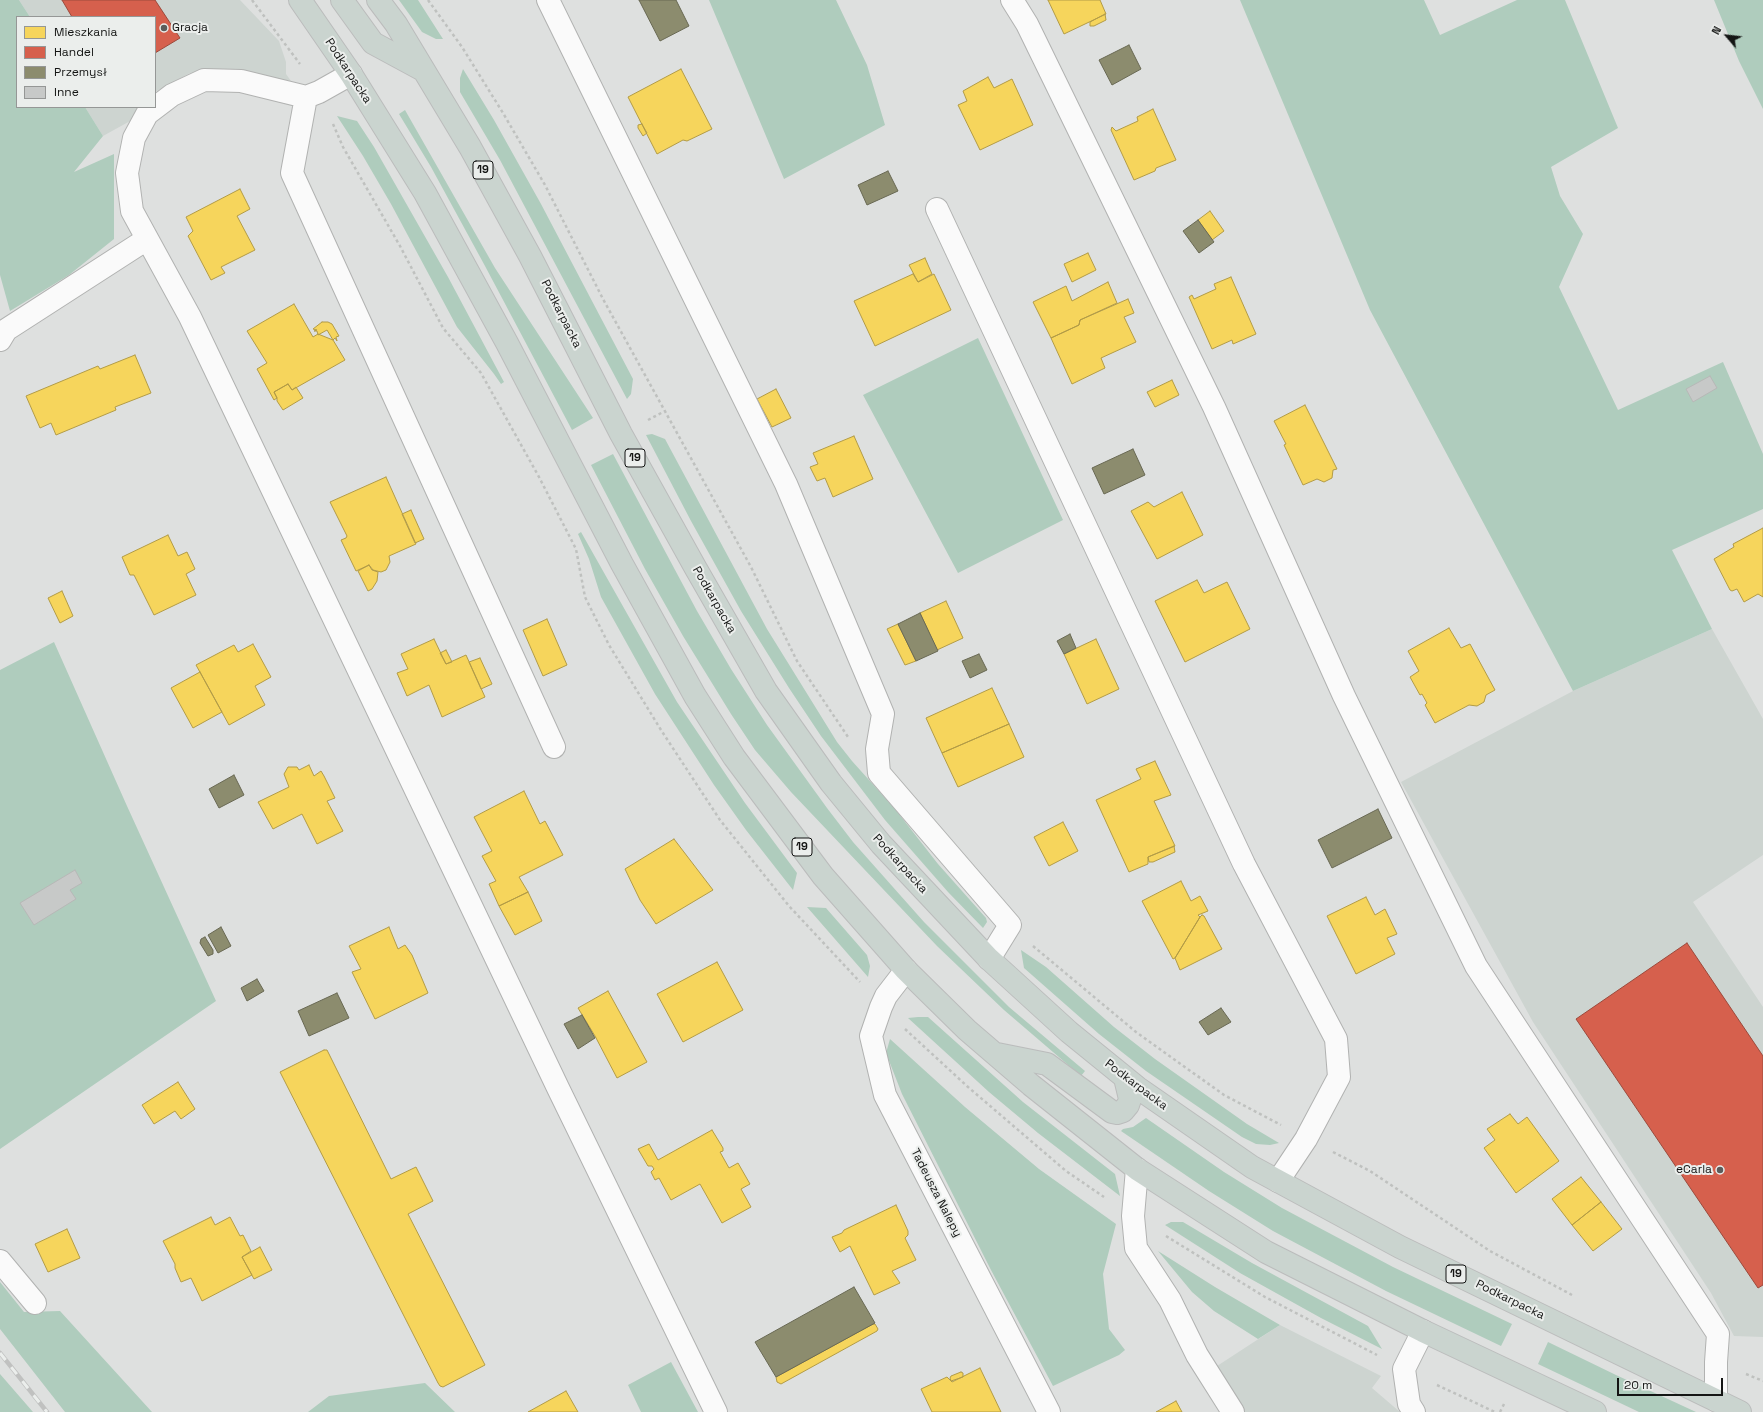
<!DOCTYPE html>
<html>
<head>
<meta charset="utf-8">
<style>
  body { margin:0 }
  #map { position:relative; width:1763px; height:1412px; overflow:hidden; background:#dee0df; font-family:"Space Grotesk",sans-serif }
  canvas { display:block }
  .legend { position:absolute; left:16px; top:16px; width:140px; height:92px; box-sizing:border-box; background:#ebeeec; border:1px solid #959796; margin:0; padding:5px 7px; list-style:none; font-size:12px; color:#141514 }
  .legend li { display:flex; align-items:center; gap:8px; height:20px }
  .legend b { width:20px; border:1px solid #959796 }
  .north { position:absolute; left:1707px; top:16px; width:40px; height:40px; -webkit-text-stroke:3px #ebeeec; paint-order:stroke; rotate:298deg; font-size:11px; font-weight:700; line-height:16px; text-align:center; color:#141514 }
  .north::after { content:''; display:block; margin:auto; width:14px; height:18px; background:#141514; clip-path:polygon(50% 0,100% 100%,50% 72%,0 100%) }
  .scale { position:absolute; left:1617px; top:1378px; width:106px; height:18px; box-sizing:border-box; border:2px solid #141514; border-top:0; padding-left:5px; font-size:12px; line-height:14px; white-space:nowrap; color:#141514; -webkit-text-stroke:3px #ebeeec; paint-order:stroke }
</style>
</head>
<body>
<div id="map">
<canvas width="1763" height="1412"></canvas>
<ul class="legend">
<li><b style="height:11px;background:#f6d55c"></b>Mieszkania</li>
<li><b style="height:11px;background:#d6604d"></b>Handel</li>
<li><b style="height:11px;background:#8c8c6e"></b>Przemysł</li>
<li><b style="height:11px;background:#c7c9c8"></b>Inne</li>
</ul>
<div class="north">N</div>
<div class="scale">20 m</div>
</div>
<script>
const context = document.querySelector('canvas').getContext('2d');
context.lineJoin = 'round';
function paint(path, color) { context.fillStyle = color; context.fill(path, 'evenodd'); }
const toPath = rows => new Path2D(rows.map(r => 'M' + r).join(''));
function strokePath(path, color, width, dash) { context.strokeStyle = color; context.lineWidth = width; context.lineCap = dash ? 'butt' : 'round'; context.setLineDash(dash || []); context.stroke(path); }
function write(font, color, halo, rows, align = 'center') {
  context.font = font + ' "Space Grotesk",sans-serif'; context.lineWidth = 4; context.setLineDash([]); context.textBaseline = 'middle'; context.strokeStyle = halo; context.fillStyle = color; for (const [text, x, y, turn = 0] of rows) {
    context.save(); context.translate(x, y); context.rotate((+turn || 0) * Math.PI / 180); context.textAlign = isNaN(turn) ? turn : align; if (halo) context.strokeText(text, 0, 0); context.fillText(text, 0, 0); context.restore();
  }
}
paint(toPath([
  [19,0,240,0,279,41,286,62,286,74,291,81,233,69,190,73,155,92,155,17,30,17],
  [85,107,142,107,132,120,103,136],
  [1712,629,1763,719,1763,855,1693,902,1763,1007,1763,1337,1734,1336,1711,1293,1533,1022,1401,782,1573,691],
  [1280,1325,1381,1376,1372,1388,1400,1412,1244,1412,1214,1368]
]), '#cdd4d0');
paint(toPath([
  [0,0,19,0,30,17,17,17,17,107,85,107,103,136,74,172,114,154,114,239,69,275,10,311,0,275],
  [399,0,418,0,443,39,436,39,422,32],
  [709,0,836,0,867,65,885,125,784,179],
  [1240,0,1424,0,1440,35,1517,0,1565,0,1618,128,1551,167,1560,196,1583,234,1559,287,1618,410,1723,362,1763,454,1763,509,1672,550,1712,629,1573,691,1370,310],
  [1714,0,1763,0,1763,109,1739,61],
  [463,69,494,120,541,204,633,379,631,394,627,399,500,160,460,92,460,78],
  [405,110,495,268,593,418,572,430,485,266,431,167,399,114],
  [337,116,357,121,374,147,448,277,504,382,501,384,494,374,457,327,391,204,363,156],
  [978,338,1063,520,958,573,863,395],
  [652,434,665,439,767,629,837,742,852,761,895,809,938,864,986,918,987,922,983,928,948,892,885,820,821,736,789,688,741,611,691,521,646,435],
  [613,454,697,611,731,669,767,725,827,808,853,842,924,922,1009,1007,1085,1071,1081,1076,1004,1010,937,946,791,792,755,750,731,714,683,636,645,569,591,465],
  [581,532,677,702,745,803,797,873,793,890,746,830,714,785,655,694,601,597,589,559,578,534],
  [54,642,127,806,216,1001,0,1149,0,670],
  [807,907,826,908,867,955,870,966,868,977],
  [1021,950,1046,967,1114,1027,1155,1059,1247,1124,1279,1143,1270,1145,1256,1144,1242,1137,1146,1071,1099,1034,1024,968],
  [918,1017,928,1017,1023,1102,1115,1174,1120,1196,1038,1133,989,1092,908,1018],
  [890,1039,965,1107,1039,1169,1116,1224,1103,1274,1109,1329,1125,1350,1119,1355,1053,1386,991,1270,902,1094,886,1053],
  [1146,1118,1224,1172,1282,1208,1393,1267,1512,1324,1501,1346,1386,1291,1273,1231,1209,1191,1121,1131,1123,1129,1133,1127],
  [1171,1222,1183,1222,1252,1263,1368,1326,1382,1349,1321,1318,1240,1273,1165,1225],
  [1158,1251,1215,1287,1280,1325,1258,1339,1214,1311,1192,1292],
  [0,1282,24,1312,60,1311,152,1412,65,1412,0,1329],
  [1548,1342,1616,1375,1696,1412,1639,1412,1538,1364],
  [671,1362,698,1412,641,1412,628,1385],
  [0,1374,33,1412,0,1412],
  [425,1383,455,1412,308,1412,329,1396]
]), '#afccbd');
const homes = toPath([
  [1048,0,1100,0,1106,14,1064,34,1048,0],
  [1105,14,1106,20,1094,26,1090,26,1090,22,1105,14],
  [681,69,712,129,687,141,683,140,657,154,628,97,681,69],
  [988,77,994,88,1012,79,1033,125,980,150,958,105,967,101,963,91,988,77],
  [1153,109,1176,160,1156,168,1155,171,1134,180,1111,130,1112,127,1116,131,1138,121,1137,117,1153,109],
  [642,124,647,133,643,136,638,128,638,125,642,124],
  [240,189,250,209,237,216,255,250,221,267,225,273,211,280,188,236,193,231,186,217,240,189],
  [1210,211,1224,231,1212,240,1198,220,1210,211],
  [1088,253,1096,270,1072,282,1064,264,1088,253],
  [925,258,932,274,918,282,909,265,925,258],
  [913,274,918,282,934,274,951,310,875,346,854,301,913,274],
  [1231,277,1256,334,1233,344,1232,340,1212,349,1189,297,1192,295,1194,299,1216,289,1214,284,1231,277],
  [1108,282,1117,303,1080,320,1079,325,1051,338,1033,302,1066,286,1072,301,1108,282],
  [1128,299,1134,313,1124,317,1136,342,1101,358,1105,368,1072,384,1051,338,1079,325,1080,320,1128,299],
  [294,304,313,337,318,334,333,340,345,360,292,390,288,384,274,392,277,398,274,400,257,369,267,363,247,331,294,304],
  [322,322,328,322,332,324,339,336,336,337,337,341,335,338,333,340,327,330,318,335,317,331,314,331,317,330,313,329,322,322],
  [135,355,151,393,115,407,116,410,56,435,51,423,40,428,26,396,98,366,100,369,135,355],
  [1172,380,1179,395,1155,407,1147,392,1172,380],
  [288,384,292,390,296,387,303,398,283,410,277,401,277,398,274,392,288,384],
  [776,389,791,418,772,427,757,399,776,389],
  [1305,405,1337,469,1333,470,1332,478,1324,482,1317,479,1303,485,1284,445,1286,444,1274,421,1305,405],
  [854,436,873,479,833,497,825,478,817,481,810,467,818,464,813,453,854,436],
  [386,477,416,544,389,556,390,562,386,570,381,572,373,570,369,565,356,571,341,540,346,538,347,536,330,502,386,477],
  [1182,492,1203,535,1157,559,1131,511,1148,502,1154,507,1182,492],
  [411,510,424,539,415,543,402,514,411,510],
  [1763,528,1763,597,1758,594,1744,602,1737,589,1732,591,1730,590,1714,559,1734,547,1733,544,1763,528],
  [168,535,178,556,187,552,195,569,186,574,196,595,154,615,134,575,130,575,122,557,168,535],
  [369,565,372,570,378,572,377,581,372,589,368,591,358,571,369,565],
  [1197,580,1204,593,1227,582,1250,629,1185,662,1155,601,1197,580],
  [62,591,73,616,60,623,48,598,62,591],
  [946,601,963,638,937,650,920,613,946,601],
  [547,619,567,665,543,676,523,630,547,619],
  [898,624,916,661,905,665,887,629,898,624],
  [1449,628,1461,648,1470,644,1495,690,1486,695,1484,702,1477,706,1469,705,1435,723,1425,705,1427,703,1422,694,1420,695,1410,677,1419,671,1408,651,1449,628],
  [434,639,446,664,466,655,485,697,442,717,429,685,407,696,397,673,408,669,401,654,434,639],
  [1096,639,1119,689,1087,704,1064,654,1096,639],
  [253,644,271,677,255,686,265,705,229,725,196,665,234,645,238,652,253,644],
  [446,650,452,662,446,664,440,653,446,650],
  [480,658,492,684,481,689,469,662,480,658],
  [200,672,222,712,193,728,171,688,200,672],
  [992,688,1009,724,942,753,926,718,992,688],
  [1009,724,1024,757,958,787,942,753,1009,724],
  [1155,761,1171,795,1154,801,1175,846,1148,857,1148,864,1129,872,1096,800,1141,779,1136,769,1155,761],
  [309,765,314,776,321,771,324,776,335,798,327,801,343,831,317,844,302,814,273,829,258,802,289,787,284,774,288,767,297,767,299,770,309,765],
  [524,791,540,824,545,821,563,855,519,877,528,892,499,906,489,884,496,881,482,856,492,851,474,817,524,791],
  [1063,822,1078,851,1049,866,1034,837,1063,822],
  [674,839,713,890,656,924,640,900,625,869,674,839],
  [1174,846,1175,852,1153,862,1149,862,1148,857,1174,846],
  [1181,881,1191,901,1200,896,1208,911,1198,915,1200,917,1175,958,1173,959,1142,901,1181,881],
  [528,892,542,921,515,935,499,906,528,892],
  [1366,897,1375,915,1385,909,1397,934,1387,938,1395,954,1356,974,1327,916,1366,897],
  [1202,915,1204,916,1222,949,1180,970,1175,958,1200,917,1202,915],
  [389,927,398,949,405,945,412,955,428,993,375,1019,352,972,361,969,349,946,389,927],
  [717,962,743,1010,683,1042,657,994,717,962],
  [608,991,647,1062,617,1078,595,1036,578,1008,608,991],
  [324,1050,327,1050,329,1054,391,1179,416,1167,433,1201,408,1214,485,1365,443,1387,440,1386,438,1383,280,1072,324,1050],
  [178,1082,195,1109,181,1119,175,1111,154,1124,142,1105,178,1082],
  [1510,1114,1518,1124,1527,1117,1559,1161,1516,1193,1484,1148,1495,1140,1487,1129,1510,1114],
  [712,1130,723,1148,723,1151,720,1152,729,1168,738,1163,750,1184,741,1189,751,1207,722,1223,700,1184,671,1200,659,1178,655,1180,651,1172,654,1169,652,1166,648,1166,638,1149,649,1144,658,1160,712,1130],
  [1581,1177,1601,1202,1572,1225,1552,1199,1581,1177],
  [1601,1202,1622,1229,1593,1251,1572,1225,1601,1202],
  [896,1205,908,1231,908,1235,905,1238,916,1260,892,1271,900,1283,874,1295,850,1246,840,1252,832,1237,842,1233,844,1230,896,1205],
  [211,1217,215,1225,230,1217,240,1236,243,1235,251,1251,242,1257,252,1275,202,1301,191,1278,181,1282,175,1268,175,1264,163,1241,211,1217],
  [67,1229,80,1258,48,1272,35,1244,67,1229],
  [260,1247,272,1270,254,1279,242,1257,260,1247],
  [873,1324,875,1324,878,1329,877,1331,781,1384,777,1382,776,1377,873,1324],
  [980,1368,1001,1412,932,1412,921,1389,947,1377,952,1382,980,1368],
  [961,1372,963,1373,963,1377,951,1381,950,1378,951,1376,961,1372],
  [566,1391,578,1412,528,1412,566,1391],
  [1176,1401,1182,1412,1156,1412,1176,1401]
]);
paint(homes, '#f6d55c');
strokePath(homes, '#b29b46', 1);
const shops = toPath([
  [62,0,155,0,180,38,155,53,155,17,72,17,62,0],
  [1687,943,1763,1056,1763,1285,1758,1288,1576,1019,1687,943]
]);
paint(shops, '#d6604d');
strokePath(shops, '#9c4a3c', 1);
const industry = toPath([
  [639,0,676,0,689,26,660,41,639,0],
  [1129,45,1141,69,1112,85,1099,60,1129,45],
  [888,171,898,191,867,205,858,185,888,171],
  [1198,220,1214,242,1199,253,1183,231,1198,220],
  [1133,449,1145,475,1104,494,1092,468,1133,449],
  [920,613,938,651,916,661,898,624,920,613],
  [1070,634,1076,648,1064,654,1057,641,1070,634],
  [979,654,987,670,970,678,962,661,979,654],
  [234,775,244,795,219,808,209,789,234,775],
  [1378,809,1392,838,1332,868,1318,840,1378,809],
  [221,927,231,946,218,953,208,935,221,927],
  [205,937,213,950,213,954,208,956,200,943,201,939,205,937],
  [257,979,264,991,247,1001,241,988,257,979],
  [337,993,349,1018,309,1036,298,1011,337,993],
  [1221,1008,1231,1022,1208,1035,1199,1022,1221,1008],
  [582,1015,595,1038,578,1049,564,1024,582,1015],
  [854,1287,875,1323,776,1377,755,1342,854,1287]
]);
paint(industry, '#8c8c6e');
strokePath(industry, '#686853', 1);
const building = toPath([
  [1710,376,1717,388,1693,402,1686,389,1710,376],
  [75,870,82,883,70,890,76,899,34,925,20,903,75,870]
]);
paint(building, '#c7c9c8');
strokePath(building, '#b7b8b7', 1);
const minor = toPath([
  [548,0,786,484,883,714,877,749,879,773,1010,925,989,959],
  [1012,0,1027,24,1214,407,1344,696,1476,966,1718,1334,1716,1362,1716,1400],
  [351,74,319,92,306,97,241,81,204,80,172,95,147,114,134,138,127,173,132,211,190,317,558,1088,716,1412],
  [306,97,292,173,554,747],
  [937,209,1244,864,1336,1039,1339,1077,1306,1139,1278,1181],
  [0,340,6,330,147,239],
  [906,970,886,996,881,1007,871,1036,885,1095,1049,1412],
  [1137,1169,1133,1216,1136,1248,1170,1300,1197,1355,1233,1412],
  [0,1261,35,1303],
  [1414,1412,1409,1404,1404,1369,1423,1331]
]);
const highway = toPath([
  [300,0,351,74,425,193,507,343,622,564,695,696,734,757,823,876,906,970,967,1030,1031,1085,1137,1169,1266,1252,1423,1331,1595,1412],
  [342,0,373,43,423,70],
  [378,0,396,24,470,147,530,256,621,434,695,567,766,691,831,783,881,844,989,959,1069,1032,1138,1088,1252,1167,1400,1247,1740,1412],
  [997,1054,1047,1064,1112,1112,1117,1113,1123,1111,1128,1105,1130,1099,1125,1078]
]);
strokePath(minor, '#b1b2b1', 24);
strokePath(highway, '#bbbcbc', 24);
strokePath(toPath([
  [252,0,300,64],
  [428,0,462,47,503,113,545,185,603,299,751,567,797,661,848,737],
  [333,124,343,147,400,246,443,328,481,373,539,477,576,549,585,597,609,645,661,730,720,820,789,906,860,982],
  [648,420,665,411],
  [1033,946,1136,1032,1224,1095,1281,1125],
  [905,1029,968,1087,1066,1171,1104,1197],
  [1333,1152,1370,1171,1490,1251,1572,1295],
  [1166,1236,1265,1297,1377,1355],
  [1746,1374,1763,1381],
  [1437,1385,1495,1412],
  [1500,1412,1505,1402]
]), '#bfc1bf', 2.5, [3, 3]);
strokePath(minor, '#fafafa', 22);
strokePath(highway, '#cad4cf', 22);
const rail = toPath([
  [0,1353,47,1412]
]);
strokePath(rail, '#c0c1c0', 4.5);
strokePath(rail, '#ebeeec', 3, [9]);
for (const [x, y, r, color] of [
  [164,28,4,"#5b5c5b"],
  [1720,1170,4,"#5b5c5b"]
]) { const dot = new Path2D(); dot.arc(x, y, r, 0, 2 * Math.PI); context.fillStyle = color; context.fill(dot); strokePath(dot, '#ebeeec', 1.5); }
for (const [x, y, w] of [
  [483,170,20],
  [635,458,20],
  [802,847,20],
  [1456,1274,20]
]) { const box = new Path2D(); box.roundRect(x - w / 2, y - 9, w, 18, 3); context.fillStyle = '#ebeeec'; context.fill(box); strokePath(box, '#141514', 1); }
write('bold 11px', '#141514', null, [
  ["19",483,170],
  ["19",635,458],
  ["19",802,847],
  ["19",1456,1274]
]);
write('12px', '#141514', '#ebeeec', [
  ["Gracja",172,28],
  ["eCarla",1712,1170,"right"]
], 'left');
write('12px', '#141514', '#ebeeec', [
  ["Podkarpacka",348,71,57],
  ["Podkarpacka",561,314,63],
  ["Podkarpacka",714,600,60],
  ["Podkarpacka",900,864,48],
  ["Podkarpacka",1136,1085,37],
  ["Tadeusza Nalepy",936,1193,63],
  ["Podkarpacka",1510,1300,26]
]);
</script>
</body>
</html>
